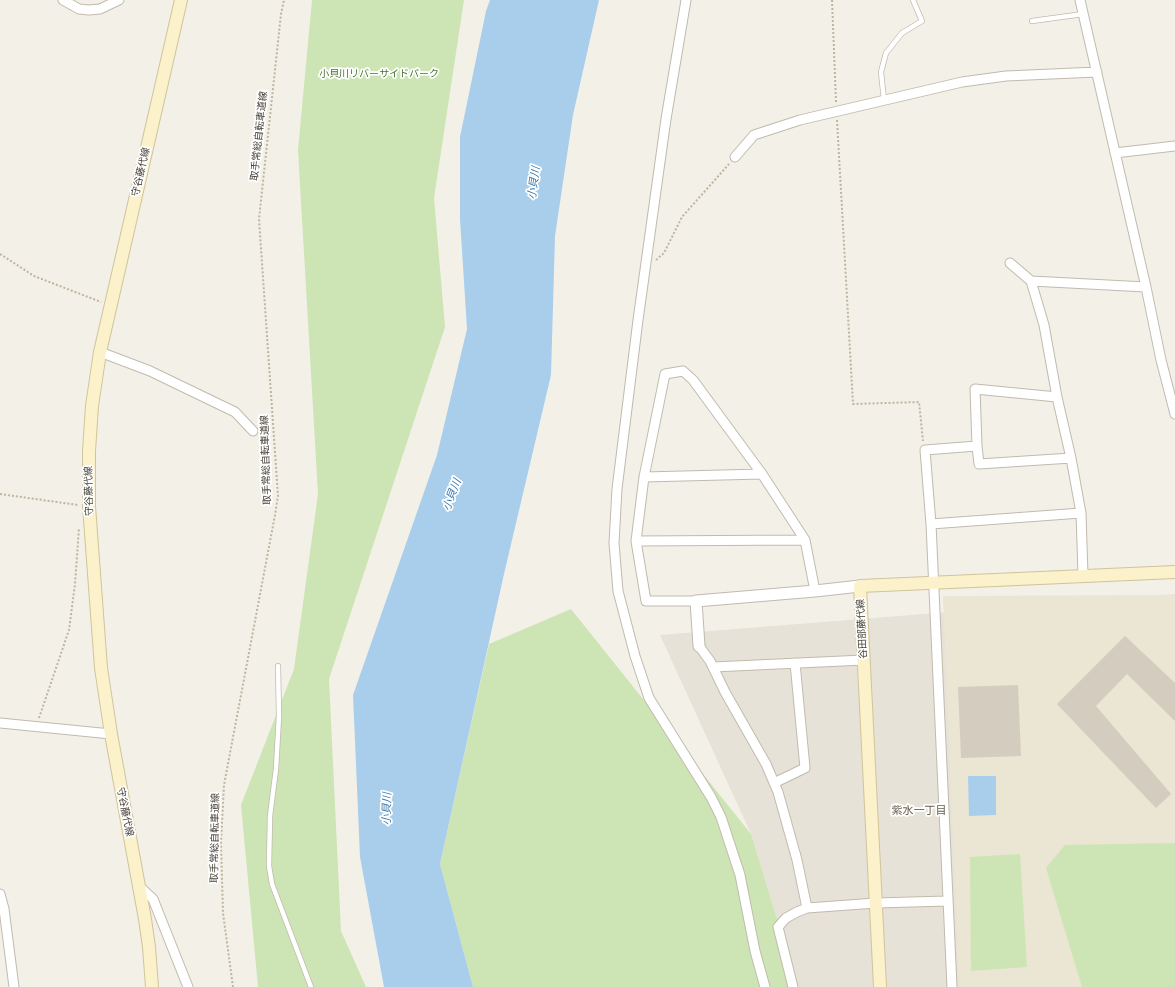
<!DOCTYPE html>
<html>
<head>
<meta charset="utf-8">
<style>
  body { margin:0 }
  canvas { display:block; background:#f3f0e8 }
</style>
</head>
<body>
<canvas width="1175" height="987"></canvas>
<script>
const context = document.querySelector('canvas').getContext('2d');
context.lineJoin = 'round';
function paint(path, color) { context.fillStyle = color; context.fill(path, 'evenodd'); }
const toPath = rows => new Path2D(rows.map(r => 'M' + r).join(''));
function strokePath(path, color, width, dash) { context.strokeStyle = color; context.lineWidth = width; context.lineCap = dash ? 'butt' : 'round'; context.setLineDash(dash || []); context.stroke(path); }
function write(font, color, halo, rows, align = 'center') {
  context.font = font + ' Inter,"Noto Sans JP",sans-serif'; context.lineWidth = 3.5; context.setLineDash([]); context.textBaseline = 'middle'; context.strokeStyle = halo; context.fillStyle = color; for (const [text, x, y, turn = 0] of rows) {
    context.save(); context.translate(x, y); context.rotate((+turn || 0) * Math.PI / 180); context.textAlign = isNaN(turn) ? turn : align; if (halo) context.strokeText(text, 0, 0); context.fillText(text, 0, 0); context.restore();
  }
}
paint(toPath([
  [1175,594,1175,987,798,987,751,834,660,635]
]), '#e7e2d7');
paint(toPath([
  [1175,595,1175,987,959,987,943,596]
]), '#ebe5d3');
paint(toPath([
  [312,0,464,0,434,198,445,327,329,679,341,931,366,987,258,987,241,805,294,669,318,494,298,150],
  [571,609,751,834,798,987,473,987,440,864,489,644],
  [1175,843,1175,987,1082,987,1046,868,1065,845],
  [1020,854,1027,967,971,971,970,857]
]), '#cde5b4');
paint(toPath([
  [490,0,599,0,573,115,555,236,551,375,504,574,440,864,473,987,384,987,360,857,353,695,437,455,467,329,460,219,460,137,486,11],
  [968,776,996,776,996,815,969,816]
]), '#a9ceec');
paint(toPath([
  [1125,636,1175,683,1175,721,1127,674,1096,706,1171,794,1156,808,1057,704],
  [1018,685,1021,756,961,758,958,687]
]), '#d4ccbe');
const service = toPath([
  [1032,21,1083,14],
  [884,100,881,72,886,53,902,33,922,21,913,0],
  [278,666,279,716,276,769,270,816,269,866,272,884,311,987]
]);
const minor = toPath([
  [63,0,79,9,89,10,100,9,119,0],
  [686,0,666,119,638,320,617,489,614,543,618,591,635,656,649,698,711,797,721,817,740,875,755,951,765,987],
  [1080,0,1146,287,1161,360,1175,414],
  [1115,153,1175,146],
  [735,157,754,135,800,120,962,82,1006,76,1097,72],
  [1010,263,1031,281,1146,287],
  [1031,281,1044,325,1057,397],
  [100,352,150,371,235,412,253,431],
  [977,446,979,464,1071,458],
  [644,477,762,474],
  [931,524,1081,513],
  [636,541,805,540],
  [696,601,646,601,636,541,644,477,665,374,683,371,693,380,762,474,805,540,815,591],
  [699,646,710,661,725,692,766,764,778,792,797,860,807,908],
  [713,667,864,660],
  [0,723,111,734],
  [774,783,805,768,795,663],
  [139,886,153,899,188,987],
  [0,894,4,909,14,987],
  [793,987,778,927,786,918,797,912,807,908,876,903,947,901],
  [952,987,931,524,925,450,977,446,975,389,1057,397,1071,458,1081,513,1083,575]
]);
const tertiary = toPath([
  [699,646,696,601,815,591,860,586]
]);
const secondary = toPath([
  [152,987,149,947,145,919,111,734,101,668,89,506,89,451,92,406,100,352,181,0],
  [880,987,860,586,1175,572]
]);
strokePath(service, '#c1bbae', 6);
strokePath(minor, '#c1bbae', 11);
strokePath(tertiary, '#c1bbae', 13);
strokePath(secondary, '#d0c49a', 14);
strokePath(toPath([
  [832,0,836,102],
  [837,120,853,404,919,402,923,441],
  [0,254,34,276,101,302],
  [656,260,664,253,682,217,729,164],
  [0,494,78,505],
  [39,718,69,630,75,584,79,528],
  [233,987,223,913,221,843,224,785,275,515,278,496,259,219,281,14,284,0]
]), '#bfb49e', 2, [2, 2]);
strokePath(service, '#fff', 4.5);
strokePath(minor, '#fff', 9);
strokePath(tertiary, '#fff', 11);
strokePath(secondary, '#fbf1ca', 12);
write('10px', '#47742e', '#fff', [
  ["小貝川リバーサイドパーク",379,74]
]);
write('10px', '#464137', '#fff', [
  ["取手常総自転車道線",259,136,-84],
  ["守谷藤代線",141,172,-77],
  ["取手常総自転車道線",266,460,-92],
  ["守谷藤代線",89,491,-91],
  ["谷田部藤代線",862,629,-93],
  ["守谷藤代線",125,812,79],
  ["取手常総自転車道線",215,838,-89]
]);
write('italic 11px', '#3777ab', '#fff', [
  ["小貝川",534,183,-82],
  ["小貝川",452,495,-69],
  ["小貝川",387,809,-89]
]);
write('11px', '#685f4f', '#fff', [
  ["紫水一丁目",919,811]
]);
</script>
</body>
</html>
